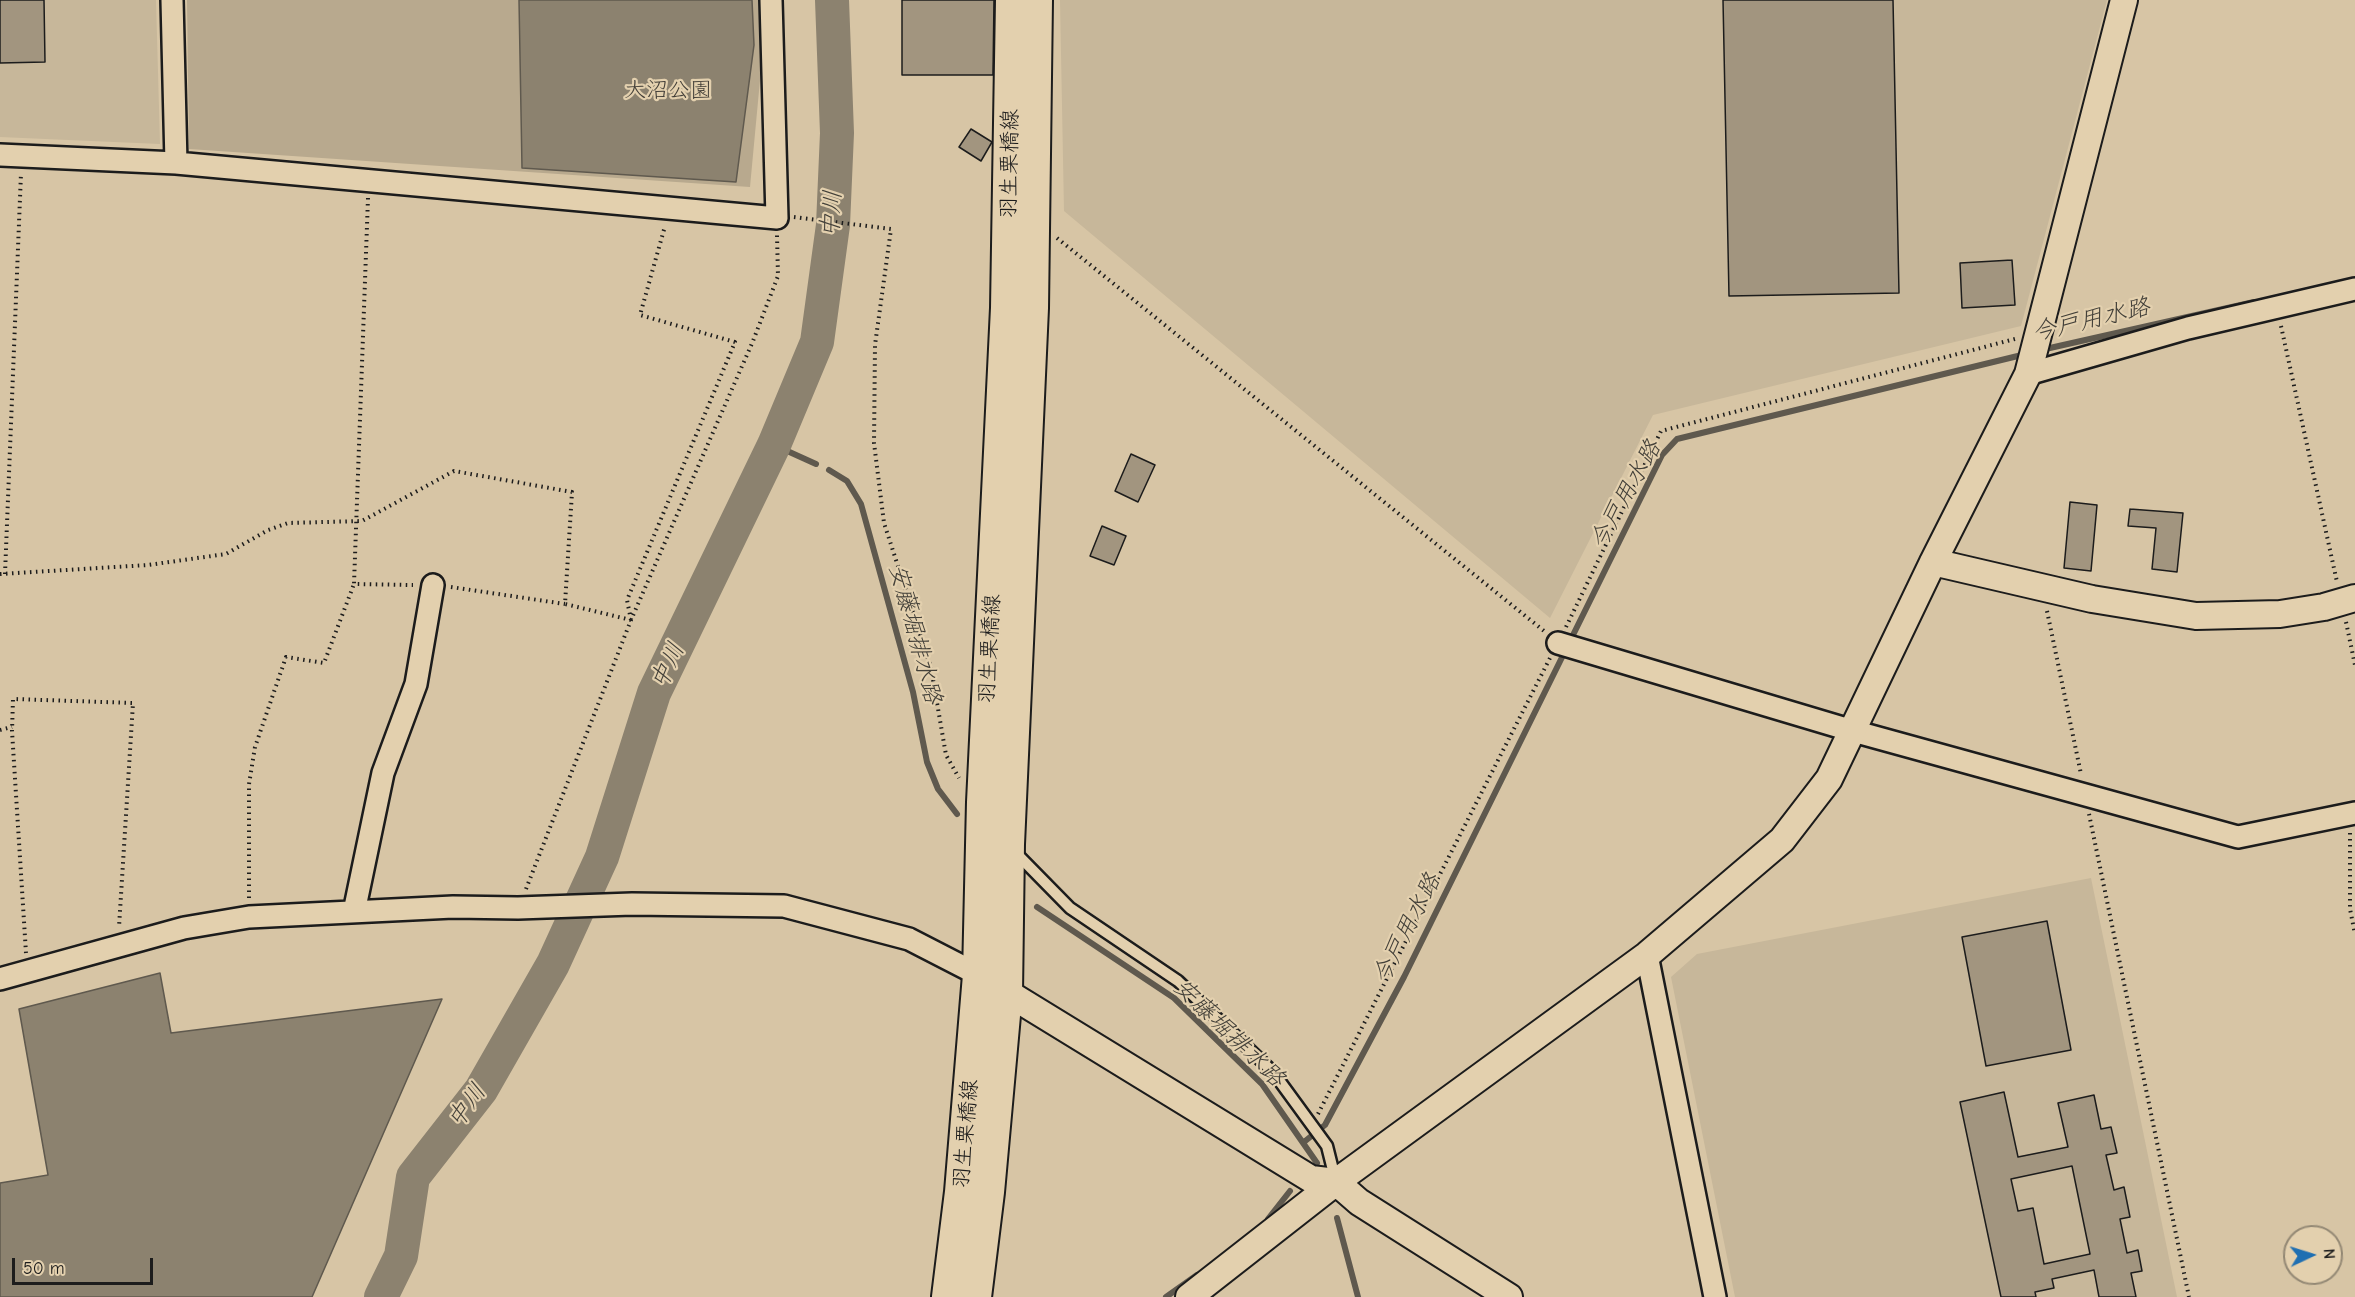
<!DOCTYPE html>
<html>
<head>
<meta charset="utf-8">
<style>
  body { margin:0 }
  #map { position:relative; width:2355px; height:1297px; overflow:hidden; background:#d7c5a5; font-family:"Comic Neue",sans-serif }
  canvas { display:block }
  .north { position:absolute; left:2283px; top:1225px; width:60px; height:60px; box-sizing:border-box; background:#e3d0ae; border:2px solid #938874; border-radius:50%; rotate:86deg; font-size:16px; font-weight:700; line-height:24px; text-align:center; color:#1c1c1c }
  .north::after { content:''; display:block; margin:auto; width:21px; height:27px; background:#1f6fb2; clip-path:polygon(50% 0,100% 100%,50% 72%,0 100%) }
  .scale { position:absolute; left:12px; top:1258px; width:141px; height:27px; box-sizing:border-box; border:3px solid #1c1c1c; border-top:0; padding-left:8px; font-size:18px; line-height:21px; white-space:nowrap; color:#1c1c1c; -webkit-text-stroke:4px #e3d0ae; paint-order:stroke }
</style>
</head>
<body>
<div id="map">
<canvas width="2355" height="1297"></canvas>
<div class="north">N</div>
<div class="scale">50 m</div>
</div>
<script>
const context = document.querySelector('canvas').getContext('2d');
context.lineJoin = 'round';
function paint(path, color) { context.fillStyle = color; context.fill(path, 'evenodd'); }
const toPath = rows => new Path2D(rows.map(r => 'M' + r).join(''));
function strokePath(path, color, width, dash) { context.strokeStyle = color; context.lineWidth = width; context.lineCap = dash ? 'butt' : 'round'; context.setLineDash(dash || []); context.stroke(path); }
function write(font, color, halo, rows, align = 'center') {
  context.font = font + ' "Comic Neue","Klee One",sans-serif'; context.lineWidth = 4.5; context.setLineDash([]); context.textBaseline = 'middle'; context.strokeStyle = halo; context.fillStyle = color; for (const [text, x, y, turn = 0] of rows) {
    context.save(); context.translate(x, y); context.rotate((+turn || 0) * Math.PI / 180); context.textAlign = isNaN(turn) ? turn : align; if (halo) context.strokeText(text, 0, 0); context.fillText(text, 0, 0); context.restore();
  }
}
paint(toPath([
  [0,0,156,0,160,144,0,137],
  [1060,0,2107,0,2021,326,1653,415,1550,618,1064,211],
  [2091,878,2177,1297,1735,1297,1671,977,1697,954]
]), '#c7b79a');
paint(toPath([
  [187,0,761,0,763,48,750,187,189,149]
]), '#b8a98e');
const water = toPath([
  [519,0,752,0,754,45,736,182,522,168,519,0],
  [160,973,171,1033,442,999,312,1297,0,1297,0,1183,48,1175,19,1009,160,973]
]);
paint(water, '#8c826f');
strokePath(water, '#5f594e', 1.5);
strokePath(toPath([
  [2041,350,2254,302],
  [774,445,816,464],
  [829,470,847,481,861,504,913,692,927,762,938,789,957,814],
  [1037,907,1174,998,1262,1084,1317,1163],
  [1304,1142,1325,1125,1404,977,1662,455,1677,439,2026,354],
  [1337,1218,1358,1297],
  [1268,1219,1290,1191],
  [1166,1297,1197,1275]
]), '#5f594e', 6);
strokePath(toPath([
  [381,1297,401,1256,413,1177,481,1090,553,964,602,857,654,693,774,445,817,342,833,225,837,133,832,0]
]), '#8c826f', 34);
const building = toPath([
  [0,0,44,0,45,62,0,63,0,0],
  [902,0,994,0,993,75,902,75,902,0],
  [1723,0,1893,0,1899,293,1729,296,1723,0],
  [971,129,992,142,981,161,959,147,971,129],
  [2012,260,2015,305,1962,308,1960,263,2012,260],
  [1131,454,1155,465,1138,502,1115,491,1131,454],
  [2070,502,2097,505,2091,571,2064,568,2070,502],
  [2130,509,2183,513,2177,572,2152,569,2156,528,2128,526,2130,509],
  [1102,526,1126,536,1114,565,1090,556,1102,526],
  [2047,921,2071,1050,1986,1066,1962,937,2047,921],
  [2004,1092,2018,1157,2068,1147,2058,1103,2094,1095,2101,1129,2111,1127,2117,1153,2106,1155,2114,1190,2124,1187,2130,1217,2120,1219,2127,1253,2138,1250,2142,1271,2131,1273,2136,1297,2099,1297,2094,1270,2052,1279,2054,1288,2035,1292,2036,1297,2001,1297,1960,1102,2004,1092],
  [2072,1166,2090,1254,2044,1264,2033,1208,2018,1211,2011,1179,2072,1166]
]);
paint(building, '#a2957f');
strokePath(building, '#1c1c1c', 1.5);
const service = toPath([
  [1014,851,1070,908,1178,981,1273,1072,1327,1146,1336,1182]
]);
const minor = toPath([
  [172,0,176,163],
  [0,155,176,163,777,218,771,0],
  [2028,374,2188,328,2355,289],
  [1558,643,1853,731,2238,837,2355,813],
  [354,912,383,773,416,684,433,585],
  [1647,955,1715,1297],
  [0,979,184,928,249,917,453,907,518,908,632,904,784,906,909,939,979,975]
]);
const tertiary = toPath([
  [1933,562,2092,599,2196,616,2280,614,2324,607,2355,598],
  [993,984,1311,1179,1336,1182,1359,1202,1509,1297],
  [1189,1297,1336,1182,1647,955,1782,840,1829,779,1933,562,2028,374,2124,0]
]);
const primary = toPath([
  [948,1297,961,1192,979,975,983,802,1007,308,1012,0],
  [975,1297,988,1192,1006,993,1008,844,1032,308,1036,0]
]);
strokePath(service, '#1c1c1c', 15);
strokePath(minor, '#1c1c1c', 26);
strokePath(tertiary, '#1c1c1c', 30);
strokePath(primary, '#1c1c1c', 36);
strokePath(toPath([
  [368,198,354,584,413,585],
  [794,217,891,229,875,345,874,443,884,523,931,668,946,755,959,778],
  [1057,238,1544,631],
  [2281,326,2337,582],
  [0,574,148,565,226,554,268,530,288,523,362,521,454,471,572,492,565,604,631,620],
  [5,574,21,173],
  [451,587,565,604],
  [2047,611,2081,774],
  [631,620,627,600,735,342,640,315,665,226],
  [2346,622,2355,665],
  [1566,627,1661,431,2015,339],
  [0,730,12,727],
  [2089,814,2189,1297],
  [2350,833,2350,909,2355,934],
  [526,889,631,620,753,341,778,276,777,235],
  [249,898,249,784,255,747,286,657,324,663,354,584],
  [26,953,12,731,13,699,133,703,119,927],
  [1318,1114,1550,658]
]), '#1c1c1c', 4, [1.5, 4.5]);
strokePath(service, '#e3d0ae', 10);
strokePath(minor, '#e3d0ae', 21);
strokePath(tertiary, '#e3d0ae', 26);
strokePath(primary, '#e3d0ae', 32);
write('22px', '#433f38', '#e3d0ae', [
  ["大沼公園",668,91]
]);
write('22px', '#1c1c1c', '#e3d0ae', [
  ["羽生栗橋線",1010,164,-89],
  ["羽生栗橋線",990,649,-87],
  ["羽生栗橋線",966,1134,-85]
]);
write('italic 24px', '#434039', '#e3d0ae', [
  ["中川",832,214,-86],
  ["今戸用水路",2091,320,-13],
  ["今戸用水路",1626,495,-61],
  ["安藤堀排水路",915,634,75],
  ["中川",668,666,-65],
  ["今戸用水路",1407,929,-63],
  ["安藤堀排水路",1229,1033,44],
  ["中川",467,1106,-54]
]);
</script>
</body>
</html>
